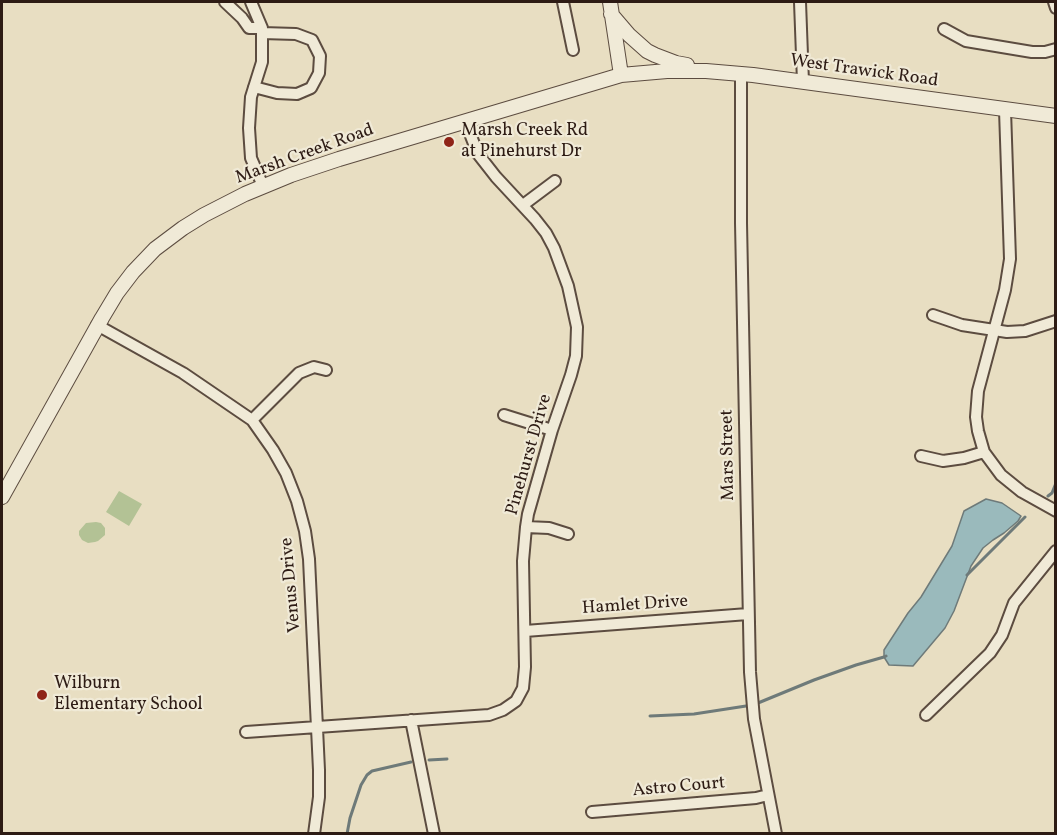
<!DOCTYPE html>
<html>
<head>
<meta charset="utf-8">
<style>
  body { margin:0 }
  #map { position:relative; width:1057px; height:835px; overflow:hidden; background:#e8dec2; font-family:Vollkorn,serif }
  canvas { display:block }
  .frame { position:absolute; inset:0; border:3px solid #2d1b14; pointer-events:none }
</style>
</head>
<body>
<div id="map">
<canvas width="1057" height="835"></canvas>
<div class="frame"></div>
</div>
<script>
const context = document.querySelector('canvas').getContext('2d');
context.lineJoin = 'round';
function paint(path, color) { context.fillStyle = color; context.fill(path, 'evenodd'); }
const toPath = rows => new Path2D(rows.map(r => 'M' + r).join(''));
function strokePath(path, color, width, dash) { context.strokeStyle = color; context.lineWidth = width; context.lineCap = dash ? 'butt' : 'round'; context.setLineDash(dash || []); context.stroke(path); }
function write(font, color, halo, rows, align = 'center') {
  context.font = font + ' Vollkorn,serif'; context.lineWidth = 4.5; context.setLineDash([]); context.textBaseline = 'middle'; context.strokeStyle = halo; context.fillStyle = color; for (const [text, x, y, turn = 0] of rows) {
    context.save(); context.translate(x, y); context.rotate((+turn || 0) * Math.PI / 180); context.textAlign = isNaN(turn) ? turn : align; if (halo) context.strokeText(text, 0, 0); context.fillText(text, 0, 0); context.restore();
  }
}
paint(toPath([
  [119,491,142,504,129,526,106,512],
  [96,522,101,523,105,528,105,535,98,541,95,542,88,543,82,540,79,535,79,531,86,523]
]), '#b3c295');
const water = toPath([
  [986,499,1002,503,1021,516,1018,521,1004,533,993,540,983,548,971,566,954,611,945,628,913,666,889,665,884,657,884,650,908,613,921,597,952,546,964,511,986,499]
]);
paint(water, '#9ababc');
strokePath(water, '#6e7a79', 1.5);
strokePath(toPath([
  [1048,496,1052,493,1056,483],
  [967,575,1025,517],
  [758,703,814,680,856,665,884,657,886,656],
  [650,716,694,714,746,706],
  [429,760,447,759],
  [347,834,350,818,361,785,367,775,372,771,411,762]
]), '#6e7a79', 3);
const minor = toPath([
  [225,2,242,18,249,28,262,28],
  [251,2,262,28,262,62,251,97,249,128,251,158,263,186],
  [563,2,573,50],
  [800,2,803,82],
  [1054,2,1056,8],
  [944,29,966,41,1032,52,1045,52,1056,49],
  [741,74,741,223,750,672,754,719,776,834],
  [254,87,277,93,297,94,311,88,319,73,320,56,312,40,296,34,262,33],
  [1005,110,1010,259,1005,290,978,391,976,417,978,431,984,452,1001,475,1022,492,1056,511],
  [523,205,555,181],
  [933,315,962,325,1007,332,1025,331,1056,321],
  [97,325,183,373,252,420,273,450,286,473,297,501,305,531,309,559,319,770,319,797,314,834],
  [504,415,552,430],
  [252,420,299,373,314,367,326,370],
  [921,456,943,461,964,458,984,452],
  [526,527,549,528,568,534],
  [525,631,748,614],
  [926,715,990,653,1002,635,1014,603,1056,551],
  [411,720,434,834],
  [246,732,489,715,503,710,516,701,523,688,525,667,523,561,526,527,528,514,552,430,571,375,576,356,577,327,568,286,554,248,546,233,535,219,496,177,478,154,465,121],
  [592,812,756,798,768,795]
]);
const tertiary = toPath([
  [610,2,621,75],
  [611,14,629,35,647,51,655,55,676,63,687,65],
  [2,497,102,318,117,293,133,272,155,249,183,228,204,215,245,194,291,175,339,159,621,75,667,71,706,71,753,75,1056,116]
]);
strokePath(minor, '#5c4c40', 14);
strokePath(tertiary, '#5c4c40', 16);
strokePath(minor, '#f0ead7', 10);
strokePath(tertiary, '#f0ead7', 14);
for (const [x, y, r, color] of [
  [449,142,6,"#8f2418"],
  [42,695,6,"#8f2418"]
]) { const dot = new Path2D(); dot.arc(x, y, r, 0, 2 * Math.PI); context.fillStyle = color; context.fill(dot); strokePath(dot, '#f0ead7', 2); }
write('18px', '#2d1b14', '#f0ead7', [
  ["West Trawick Road",864,72,8],
  ["Marsh Creek Road",305,155,-20],
  ["Pinehurst Drive",530,455,-74],
  ["Mars Street",729,455,-91],
  ["Venus Drive",292,585,-95],
  ["Hamlet Drive",635,606,-4],
  ["Astro Court",679,788,-5]
]);
write('18px', '#2d1b14', '#f0ead7', [
  ["Marsh Creek Rd",461,132],
  ["at Pinehurst Dr",461,153],
  ["Wilburn",54,685],
  ["Elementary School",54,706]
], 'left');
</script>
</body>
</html>
